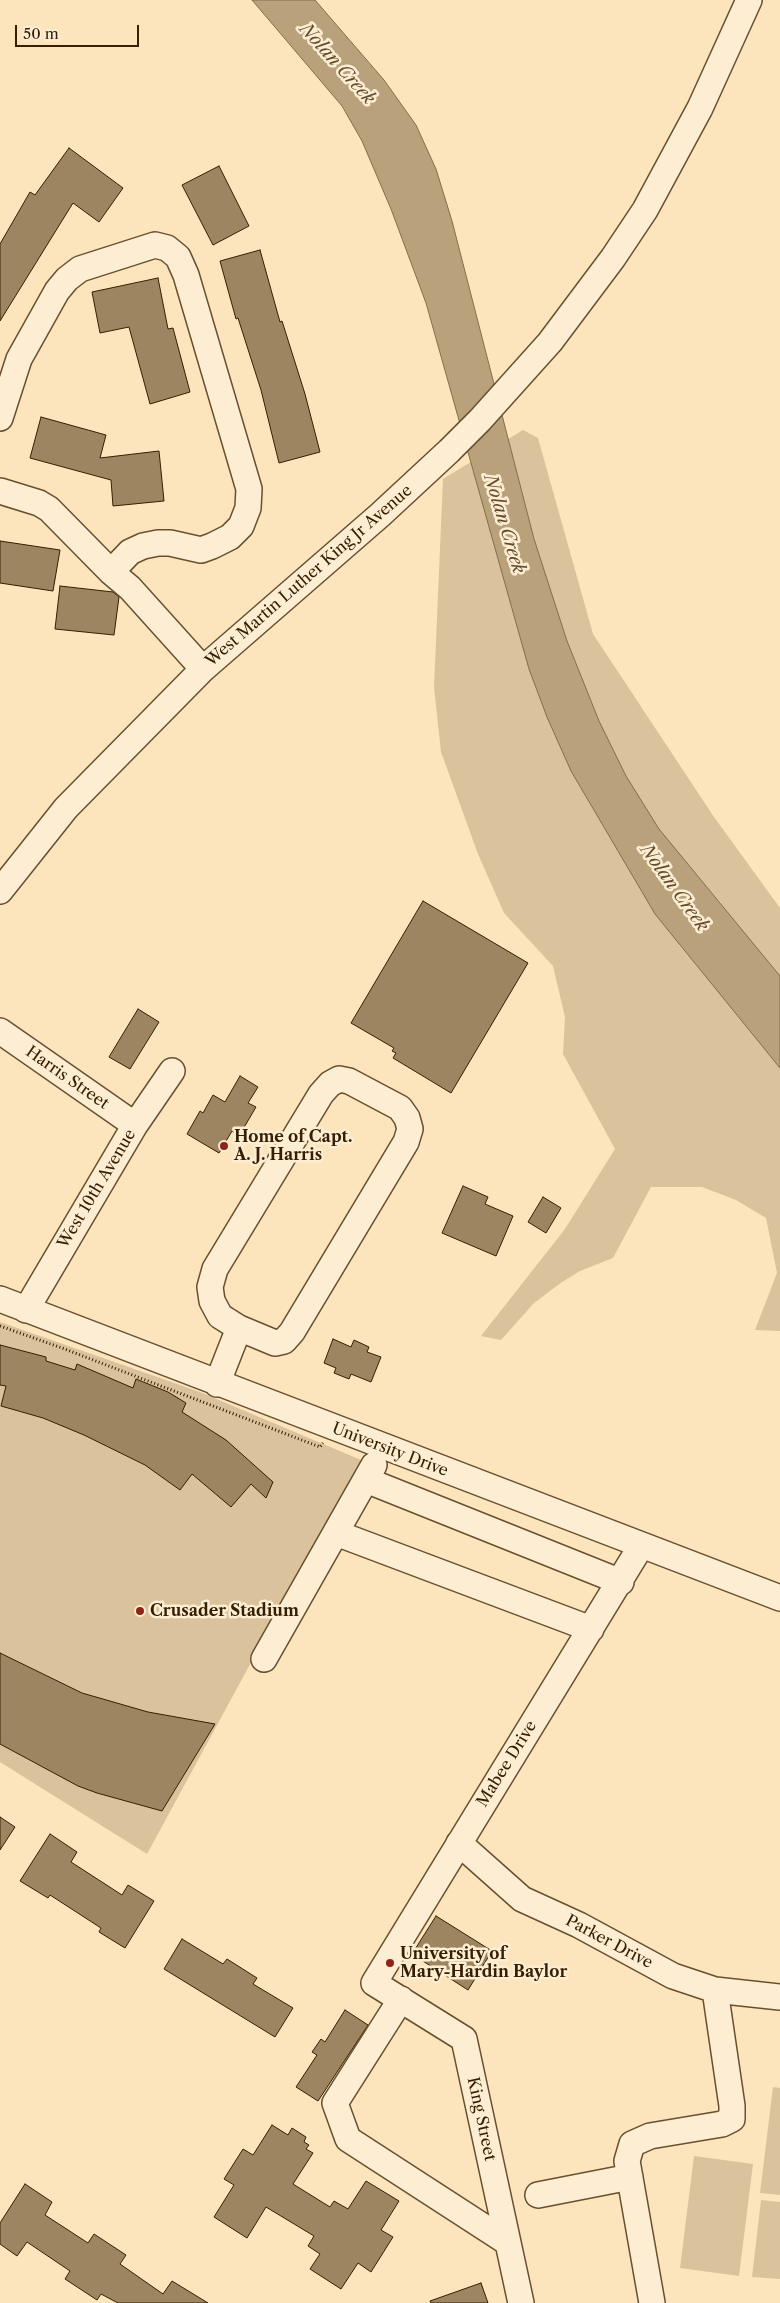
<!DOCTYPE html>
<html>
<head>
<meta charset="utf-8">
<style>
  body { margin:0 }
  #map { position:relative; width:780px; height:2303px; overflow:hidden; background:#fce4bc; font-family:"Libre Caslon Text",serif }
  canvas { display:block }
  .scale { position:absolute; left:15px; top:25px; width:124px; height:22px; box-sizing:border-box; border:2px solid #361e00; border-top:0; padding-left:6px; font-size:15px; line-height:18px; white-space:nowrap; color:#361e00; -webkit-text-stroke:4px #fdedd3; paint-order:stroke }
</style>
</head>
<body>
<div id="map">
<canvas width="780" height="2303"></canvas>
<div class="scale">50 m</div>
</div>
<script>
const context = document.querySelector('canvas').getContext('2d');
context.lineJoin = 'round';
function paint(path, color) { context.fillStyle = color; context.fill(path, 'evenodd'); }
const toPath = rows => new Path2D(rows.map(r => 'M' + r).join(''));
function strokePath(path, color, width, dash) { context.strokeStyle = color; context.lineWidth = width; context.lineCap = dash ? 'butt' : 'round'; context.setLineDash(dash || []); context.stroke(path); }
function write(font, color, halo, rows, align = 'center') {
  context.font = font + ' "Libre Caslon Text",serif'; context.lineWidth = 5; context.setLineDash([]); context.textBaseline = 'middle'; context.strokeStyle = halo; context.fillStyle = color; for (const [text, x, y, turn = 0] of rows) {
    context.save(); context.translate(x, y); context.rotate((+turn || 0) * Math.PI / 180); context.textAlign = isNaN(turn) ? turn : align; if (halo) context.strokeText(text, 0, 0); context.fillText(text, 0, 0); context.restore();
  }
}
paint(toPath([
  [523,430,538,438,593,634,714,817,780,908,780,1331,755,1330,777,1273,766,1218,736,1200,702,1187,651,1187,613,1258,580,1271,562,1282,534,1303,501,1340,481,1336,565,1229,615,1149,563,1054,565,1017,553,966,504,913,478,854,441,752,434,687,443,479],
  [0,1322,200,1392,361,1460,147,1854,0,1762],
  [773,2087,780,2088,780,2195,760,2193],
  [694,2156,753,2164,739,2276,680,2268],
  [761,2200,780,2202,780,2279,752,2277]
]), '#dac29c');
const water = toPath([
  [252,0,315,0,384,80,416,125,436,169,452,221,534,539,567,641,599,721,626,776,659,829,780,976,780,1068,655,914,571,771,547,717,529,669,426,303,391,209,362,141,342,106,252,0]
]);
paint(water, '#b9a17c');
strokePath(water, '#856d4a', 1);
const building = toPath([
  [69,148,123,188,99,222,73,203,0,321,0,244,30,192,35,195,69,148],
  [219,166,249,226,213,245,182,185,219,166],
  [260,250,280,322,282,321,305,394,320,452,279,463,261,390,238,318,236,319,220,261,260,250],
  [158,278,168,329,173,328,190,392,150,404,129,327,100,333,92,292,158,278],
  [41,417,106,435,100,458,159,451,164,501,113,506,111,480,30,458,41,417],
  [0,541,60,550,53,591,0,583,0,541],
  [60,586,113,592,119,597,114,635,55,629,60,586],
  [423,901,528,963,451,1093,393,1058,396,1053,392,1051,394,1048,351,1023,423,901],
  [138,1009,159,1022,130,1069,109,1057,138,1009],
  [240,1076,258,1087,248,1103,256,1107,239,1136,232,1131,219,1153,187,1134,200,1111,203,1113,213,1095,225,1102,240,1076],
  [463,1186,488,1197,485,1204,513,1216,496,1256,442,1233,463,1186],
  [543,1197,561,1208,546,1233,528,1222,543,1197],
  [333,1339,351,1347,354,1340,369,1347,367,1352,381,1357,371,1382,351,1374,349,1379,334,1373,336,1368,324,1363,333,1339],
  [0,1345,46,1357,46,1361,75,1370,77,1364,133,1388,136,1379,168,1392,186,1403,182,1412,226,1440,273,1482,266,1498,251,1484,231,1507,192,1474,180,1490,145,1465,84,1435,43,1418,1,1406,6,1386,0,1385,0,1345],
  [0,1653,82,1693,148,1712,215,1724,162,1811,97,1793,78,1786,0,1744,0,1653],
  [0,1817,15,1827,0,1850,0,1817],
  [50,1834,77,1852,71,1862,122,1895,128,1885,154,1901,125,1948,99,1932,101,1928,50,1895,48,1898,20,1881,50,1834],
  [436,1916,492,1951,468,1990,412,1954,436,1916],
  [182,1939,223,1964,227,1959,257,1978,253,1984,293,2008,275,2037,164,1969,182,1939],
  [345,2010,368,2025,318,2101,296,2087,317,2055,312,2052,321,2039,325,2042,345,2010],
  [272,2125,288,2135,292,2128,306,2137,304,2142,309,2145,306,2149,313,2153,293,2184,330,2207,334,2201,348,2209,366,2181,399,2201,381,2230,393,2237,371,2272,358,2263,341,2289,310,2269,320,2254,308,2246,314,2236,266,2207,247,2238,214,2217,234,2185,224,2179,243,2149,253,2155,272,2125],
  [25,2184,52,2202,45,2215,88,2243,94,2234,126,2255,120,2264,163,2294,172,2281,208,2303,118,2303,101,2294,97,2300,65,2279,70,2271,27,2242,17,2256,0,2244,0,2223,25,2184],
  [481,2283,488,2303,431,2303,430,2301,481,2283]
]);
paint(building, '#9d8562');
strokePath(building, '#361e00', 1);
const minor = toPath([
  [0,418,19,359,57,291,67,279,80,269,155,245,167,248,178,257,186,275,249,489,248,508,241,526,230,537,212,546,201,550,170,543,158,543,143,546,130,552,111,572],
  [0,491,39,503,49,509,111,572,130,588,203,669],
  [0,891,66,808,203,669,380,515,449,451,480,420,550,342,613,258,645,210,700,108,749,0],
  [0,1031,135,1125],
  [0,1299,780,1598],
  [26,1310,135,1125,172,1071],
  [217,1384,239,1328,275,1343,284,1341,292,1332,406,1142,410,1129,407,1118,400,1108,349,1081,339,1079,330,1084,321,1094,215,1269,210,1287,212,1301,220,1316,239,1328],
  [366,1480,621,1582],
  [336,1533,591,1629],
  [264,1659,374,1465],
  [459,1843,522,1899,579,1925,673,1976,715,1990,780,1997],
  [401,1999,335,2103,348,2139,507,2242],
  [538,2195,630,2177],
  [521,2303,464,2039,374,1983,641,1546],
  [652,2303,627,2161,632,2144,650,2136,722,2124,732,2119,732,2106,715,1990]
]);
strokePath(minor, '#68502f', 28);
strokePath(toPath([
  [0,1326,62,1348,320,1447,323,1443]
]), '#361e00', 3, [1, 2.5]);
strokePath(minor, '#fdedd3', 25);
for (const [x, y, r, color] of [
  [224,1146,5,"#8f2418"],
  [140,1611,5,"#8f2418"],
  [390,1963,5,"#8f2418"]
]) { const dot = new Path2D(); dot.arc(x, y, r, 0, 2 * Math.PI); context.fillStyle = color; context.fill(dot); strokePath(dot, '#fdedd3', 2); }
write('16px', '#361e00', '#fdedd3', [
  ["West Martin Luther King Jr Avenue",309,576,-41],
  ["Harris Street",67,1078,35],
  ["West 10th Avenue",97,1189,-59],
  ["University Drive",390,1450,21],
  ["Mabee Drive",507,1764,-58],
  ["Parker Drive",609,1942,28],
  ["King Street",481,2119,78]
]);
write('bold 16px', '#361e00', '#fdedd3', [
  ["Home of Capt.",234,1137],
  ["A. J. Harris",234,1155],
  ["Crusader Stadium",150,1611],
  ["University of",400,1954],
  ["Mary-Hardin Baylor",400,1972]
], 'left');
write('italic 18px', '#644c2b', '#fdedd3', [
  ["Nolan Creek",337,64,48],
  ["Nolan Creek",504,524,73],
  ["Nolan Creek",674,888,54]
]);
</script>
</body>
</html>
